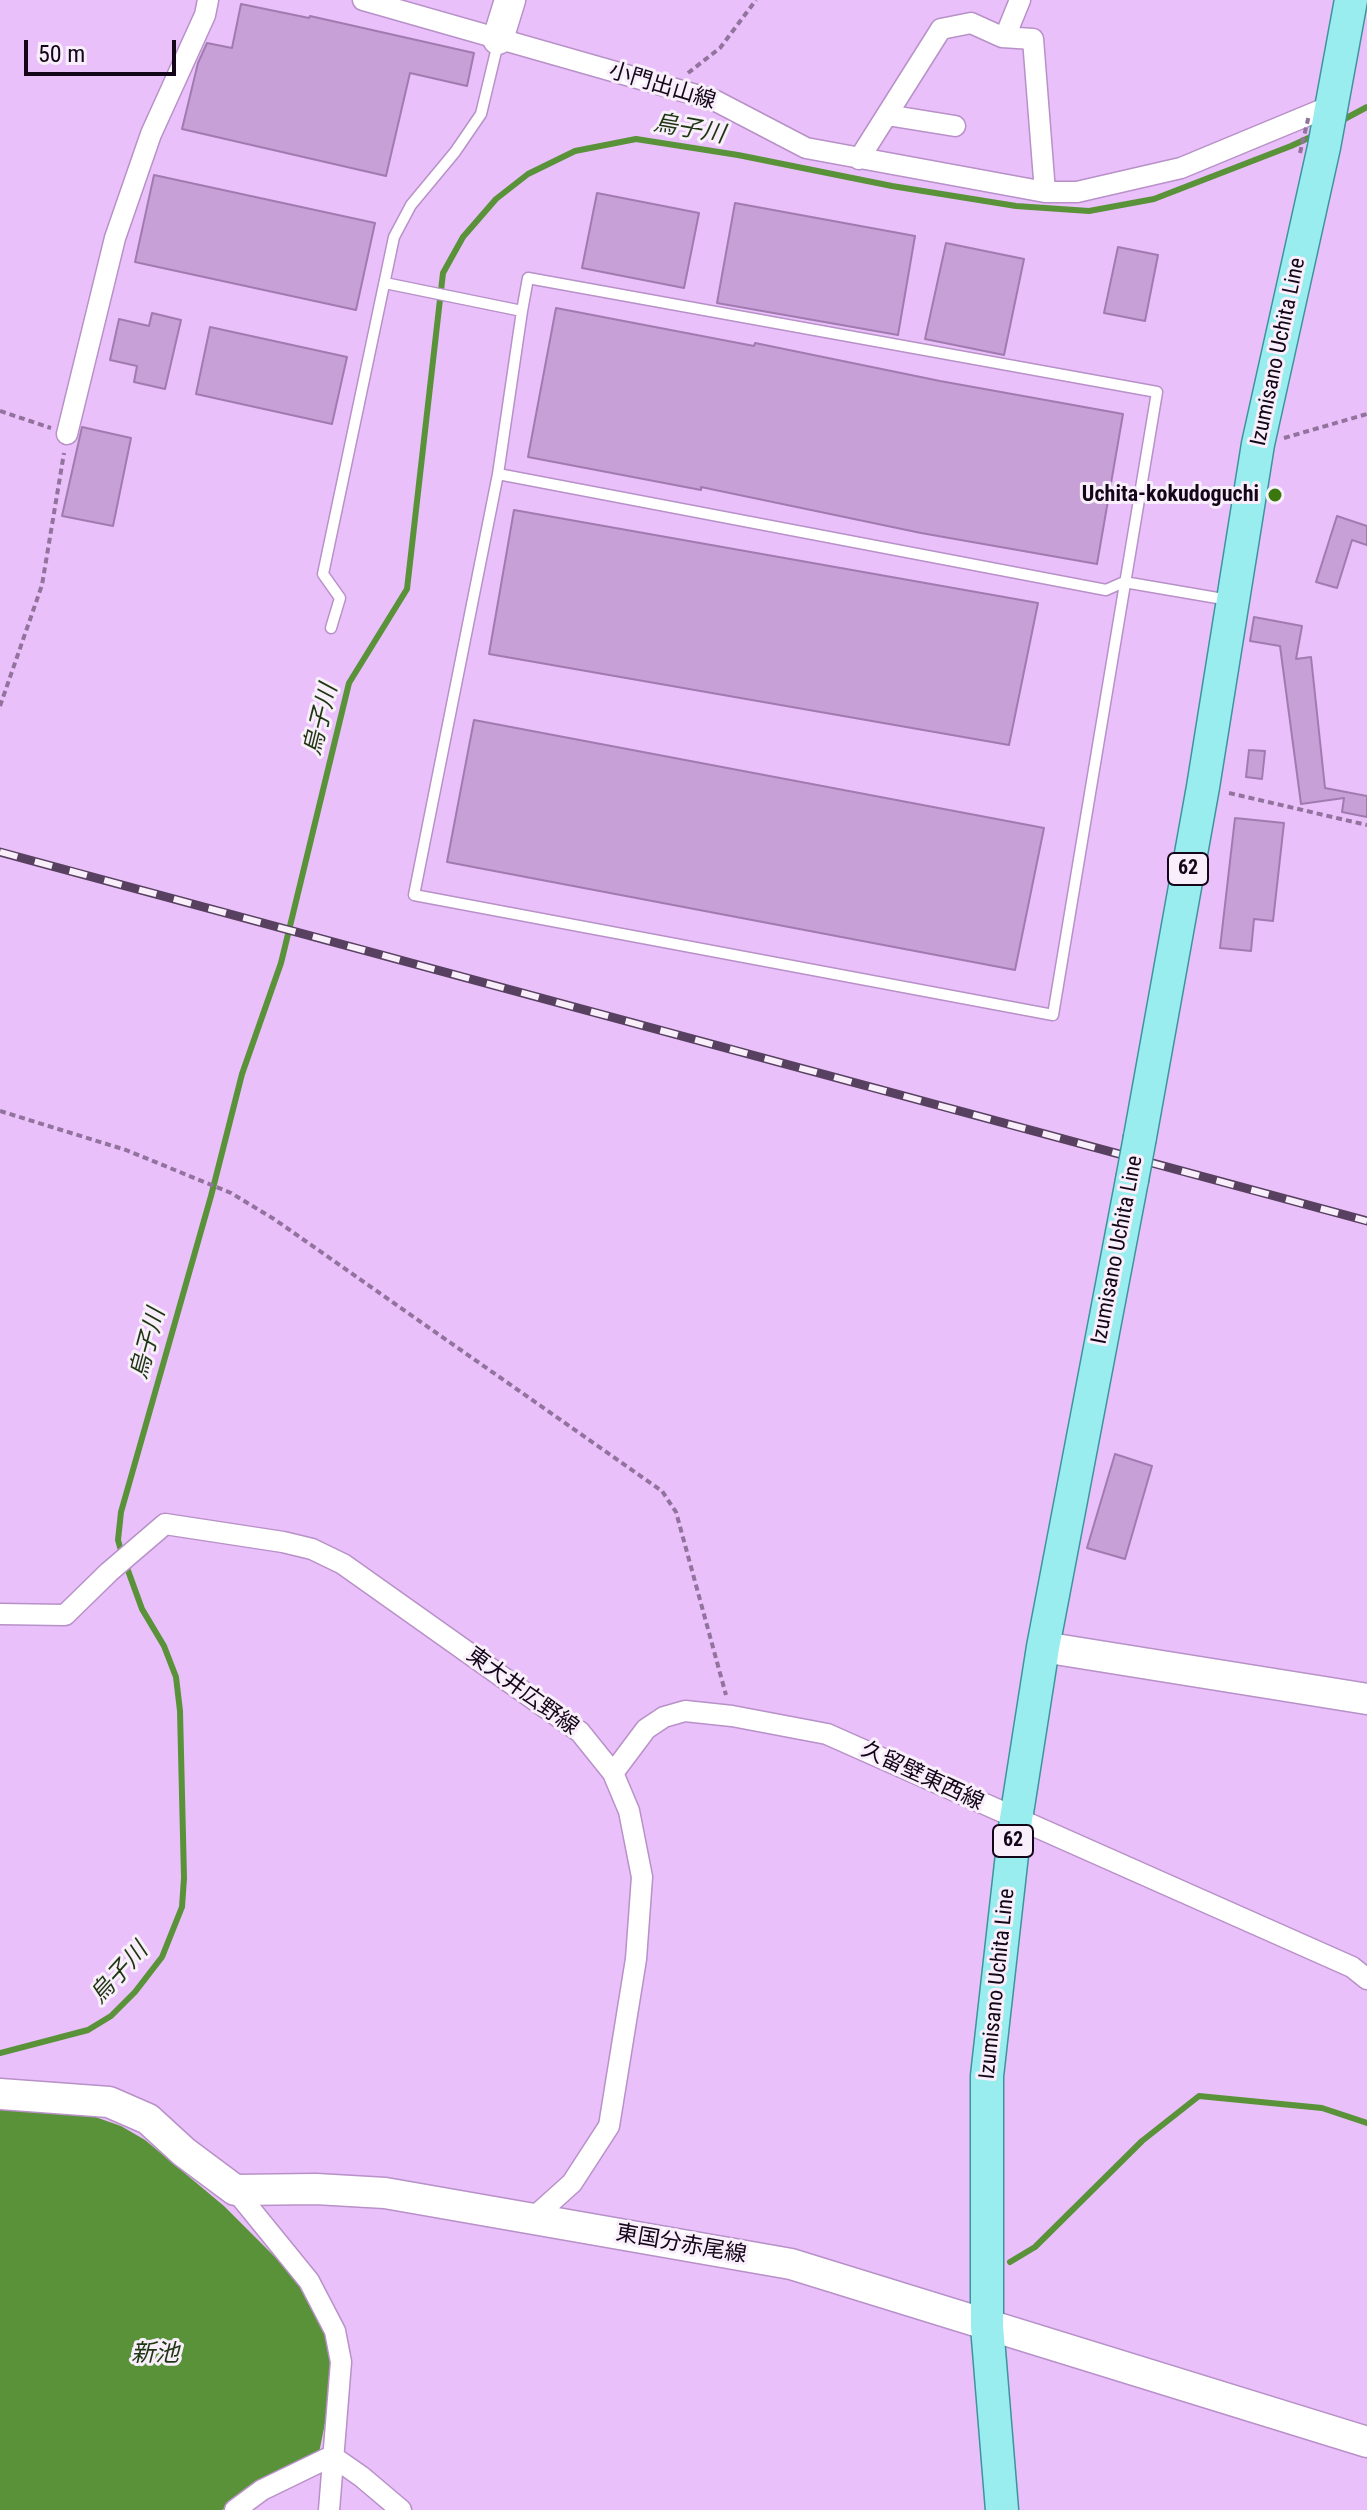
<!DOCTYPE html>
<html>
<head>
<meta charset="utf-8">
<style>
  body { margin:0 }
  #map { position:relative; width:1367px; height:2510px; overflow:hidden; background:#e9c0fa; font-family:"Roboto Condensed",sans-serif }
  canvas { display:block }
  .scale { position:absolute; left:24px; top:40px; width:152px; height:36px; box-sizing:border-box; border:4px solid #140619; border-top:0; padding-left:10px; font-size:24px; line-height:28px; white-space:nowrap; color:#140619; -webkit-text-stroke:6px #f8effb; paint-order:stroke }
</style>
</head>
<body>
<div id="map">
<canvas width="1367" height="2510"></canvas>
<div class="scale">50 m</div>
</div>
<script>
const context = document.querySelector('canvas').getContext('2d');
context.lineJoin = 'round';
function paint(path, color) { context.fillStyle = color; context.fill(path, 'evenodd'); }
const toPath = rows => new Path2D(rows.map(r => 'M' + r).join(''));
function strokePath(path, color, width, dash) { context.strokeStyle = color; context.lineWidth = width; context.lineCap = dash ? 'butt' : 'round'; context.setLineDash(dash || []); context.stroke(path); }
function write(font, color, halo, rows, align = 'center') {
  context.font = font + ' "Roboto Condensed","Noto Sans JP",sans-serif'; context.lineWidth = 6; context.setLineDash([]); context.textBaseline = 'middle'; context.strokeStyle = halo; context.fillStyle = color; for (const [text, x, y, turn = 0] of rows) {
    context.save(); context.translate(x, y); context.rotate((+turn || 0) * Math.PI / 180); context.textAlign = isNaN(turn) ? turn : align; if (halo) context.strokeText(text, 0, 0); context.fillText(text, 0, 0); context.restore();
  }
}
paint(toPath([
  [0,2109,81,2112,121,2126,145,2140,224,2206,296,2278,321,2321,329,2342,331,2367,328,2408,319,2453,222,2510,0,2510]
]), '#599239');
strokePath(toPath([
  [1339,122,1367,107],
  [122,1554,118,1540,121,1512,211,1196,242,1074,281,963,349,683,407,589,443,273,463,237,496,199,528,174,575,151,636,139,738,155,892,186,1016,206,1089,211,1154,199,1291,146,1315,135],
  [0,2053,88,2030,111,2016,135,1992,162,1957,182,1907,184,1878,180,1711,176,1677,164,1646,142,1609,126,1565],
  [1010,2262,1035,2247,1142,2141,1199,2096,1322,2108,1367,2123]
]), '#599239', 6);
const building = toPath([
  [241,4,309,18,310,16,474,53,467,86,410,73,386,176,182,129,198,63,207,43,232,48,241,4],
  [154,175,375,223,356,310,135,262,154,175],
  [597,193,699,213,684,288,582,268,597,193],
  [735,203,915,236,898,335,717,303,735,203],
  [946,243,1024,259,1004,355,925,339,946,243],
  [1118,247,1158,255,1145,321,1104,313,1118,247],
  [556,308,754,346,755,343,940,381,1123,414,1097,564,921,533,701,487,701,490,528,457,556,308],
  [152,313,181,320,165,389,134,382,137,366,110,360,119,319,149,326,152,313],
  [210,327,347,357,332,424,196,394,210,327],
  [82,427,131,438,113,526,62,516,82,427],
  [514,510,1038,603,1009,745,489,654,514,510],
  [1337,516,1367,526,1367,545,1352,540,1337,588,1316,582,1337,516],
  [1254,617,1302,626,1296,659,1311,657,1325,788,1367,796,1367,817,1342,812,1344,798,1301,804,1280,646,1250,641,1254,617],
  [474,720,1044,828,1015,970,447,862,474,720],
  [1249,750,1265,751,1262,779,1246,777,1249,750],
  [1235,818,1284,823,1273,921,1254,919,1251,951,1220,948,1235,818],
  [1115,1454,1152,1466,1125,1559,1087,1548,1115,1454]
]);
paint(building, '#c8a0d8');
strokePath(building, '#a17bb0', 2);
const lane = toPath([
  [385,283,522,311,498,474,1106,590,1124,582,1229,600],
  [498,474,414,895,1053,1015,1157,392,528,278,522,311],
  [331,628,340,598,323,574,394,237,411,205,455,152,481,114,498,43]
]);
const street = toPath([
  [363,0,714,100,806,148,1045,192,1077,192,1181,168,1333,105],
  [1005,37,1020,0],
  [887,115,955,126],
  [859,159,941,29,971,23,1002,37,1033,39,1045,192],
  [67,434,115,238,151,134,205,15,208,0],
  [0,1614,65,1615,109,1572,165,1524,283,1542,312,1549,343,1564,580,1732,613,1773,629,1811,642,1877,636,1959,609,2126,572,2183,532,2219],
  [613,1773,646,1729,664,1717,685,1711,732,1716,827,1734,1352,1967,1367,1979],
  [235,2190,309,2281,335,2331,341,2362,329,2510],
  [235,2510,262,2490,332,2456,362,2477,401,2510]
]);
const secondary = toPath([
  [498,39,510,0],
  [1043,1647,1367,1699],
  [0,2094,109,2102,148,2119,184,2152,235,2190,316,2189,385,2193,791,2264,1367,2442]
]);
const primary = toPath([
  [1140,1137,1203,787,1258,444,1324,147,1351,0],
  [1002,2510,987,2326,987,2076,1016,1819,1043,1647,1132,1180]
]);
strokePath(lane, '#b891c8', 13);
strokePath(street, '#b891c8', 23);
strokePath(secondary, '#b891c8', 33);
strokePath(primary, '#3e949c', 35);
strokePath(toPath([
  [688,73,720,48,756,0],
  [0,411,51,428],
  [1284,438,1367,414],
  [0,706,42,585,64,453],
  [1229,793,1367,825],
  [0,1111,126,1150,231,1193,274,1219,662,1491,676,1512,726,1695]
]), '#91739d', 4, [6, 4]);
strokePath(lane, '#fff', 10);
strokePath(street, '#fff', 20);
strokePath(secondary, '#fff', 30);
strokePath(primary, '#99edee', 32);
const rail = toPath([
  [0,852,1367,1221]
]);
strokePath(rail, '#584160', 9);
strokePath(rail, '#f8effb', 6, [18]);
const primaryBridge = toPath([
  [1132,1180,1140,1137]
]);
strokePath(primaryBridge, '#3e949c', 35, []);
strokePath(toPath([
  [1300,153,1309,115]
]), '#91739d', 4, [6, 4]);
strokePath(primaryBridge, '#99edee', 32);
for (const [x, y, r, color] of [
  [1275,495,8,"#3b770f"]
]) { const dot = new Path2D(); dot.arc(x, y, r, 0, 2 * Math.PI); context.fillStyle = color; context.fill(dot); strokePath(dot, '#f8effb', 3); }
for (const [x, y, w] of [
  [1188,869,40],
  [1013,1841,40]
]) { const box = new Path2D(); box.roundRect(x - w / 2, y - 16, w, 32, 6); context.fillStyle = '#f8effb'; context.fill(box); strokePath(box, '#140619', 2); }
write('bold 20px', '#140619', null, [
  ["62",1188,869],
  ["62",1013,1841]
]);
write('22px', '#140619', '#f8effb', [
  ["小門出山線",662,87,17],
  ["Izumisano Uchita Line",1279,352,-78],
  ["Izumisano Uchita Line",1118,1250,-79],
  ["東大井広野線",522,1692,36],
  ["久留壁東西線",922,1777,25],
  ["Izumisano Uchita Line",998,1984,-84],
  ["東国分赤尾線",681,2245,10]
]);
write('bold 22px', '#140619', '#f8effb', [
  ["Uchita-kokudoguchi",1259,495]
], 'right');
write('italic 24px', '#1e3511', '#f8effb', [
  ["烏子川",689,130,10],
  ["烏子川",322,720,-76],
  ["烏子川",149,1344,-75],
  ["烏子川",120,1974,-48],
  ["新池",155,2355]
]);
</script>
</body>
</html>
